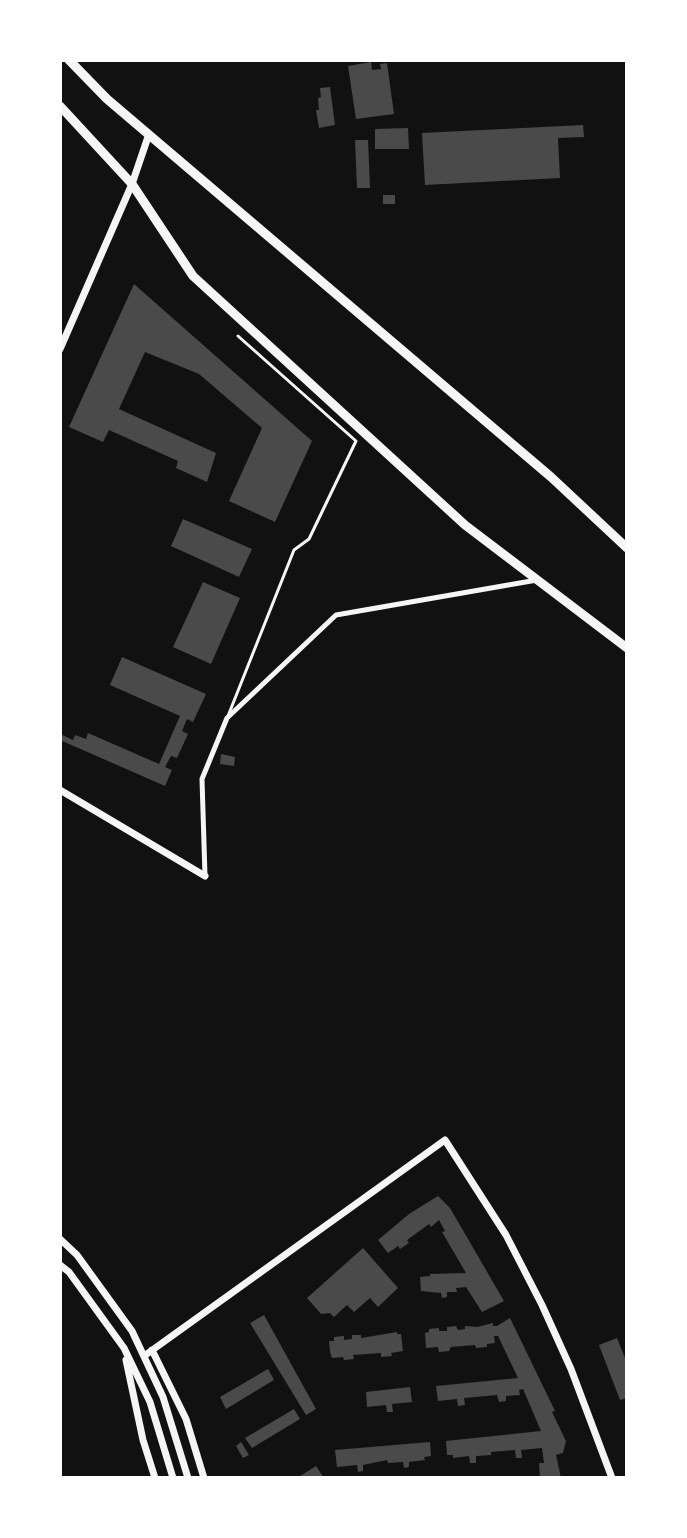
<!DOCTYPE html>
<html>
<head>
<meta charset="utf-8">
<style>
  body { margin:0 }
  #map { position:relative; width:687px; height:1538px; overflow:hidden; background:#111; font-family:Ubuntu,sans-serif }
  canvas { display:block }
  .frame { position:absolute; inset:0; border:62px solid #fff; pointer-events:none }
</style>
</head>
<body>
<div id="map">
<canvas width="687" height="1538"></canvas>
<div class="frame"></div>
</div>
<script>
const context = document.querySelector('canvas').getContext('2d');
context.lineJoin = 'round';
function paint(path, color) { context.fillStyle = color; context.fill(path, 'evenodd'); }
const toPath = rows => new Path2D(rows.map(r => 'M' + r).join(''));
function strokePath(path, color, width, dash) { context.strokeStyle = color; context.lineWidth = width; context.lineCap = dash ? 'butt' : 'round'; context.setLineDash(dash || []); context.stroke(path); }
paint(toPath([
  [371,62,372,70,381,69,380,64,387,63,394,114,356,119,348,66],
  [330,87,335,125,319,128,316,110,319,110,318,98,321,97,320,88],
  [583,125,584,137,558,138,560,178,425,185,422,133],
  [408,128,409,149,375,149,375,129],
  [355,140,368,140,370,188,357,188],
  [383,195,395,195,395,204,383,204],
  [134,284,312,441,275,522,229,501,262,428,199,374,145,352,119,409,216,453,207,482,176,468,178,461,109,430,103,442,69,427],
  [183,519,252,549,239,577,171,546],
  [203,582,240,598,211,664,173,647],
  [122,657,206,694,193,722,187,719,182,731,188,734,177,758,171,756,165,767,172,770,165,786,60,740,60,734,73,740,75,735,86,739,88,733,159,764,180,716,110,685],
  [221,754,235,757,234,766,220,764],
  [438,1196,450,1208,504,1301,482,1312,466,1287,456,1288,457,1292,447,1292,447,1297,442,1298,441,1293,421,1291,420,1277,430,1276,430,1274,466,1273,442,1232,445,1231,439,1220,431,1227,429,1224,407,1240,409,1243,400,1249,398,1246,388,1253,378,1240,409,1214],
  [363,1248,398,1288,378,1307,370,1298,354,1312,347,1305,334,1317,330,1313,321,1314,307,1298],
  [264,1315,316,1409,306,1415,250,1323],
  [510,1318,555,1411,552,1412,566,1441,563,1453,556,1455,561,1478,540,1478,539,1463,544,1463,542,1448,521,1450,522,1458,516,1458,515,1450,491,1452,491,1455,476,1456,476,1463,470,1463,469,1456,453,1458,453,1455,447,1455,446,1441,541,1431,523,1389,519,1390,520,1395,506,1396,506,1401,499,1402,497,1395,464,1398,465,1405,458,1406,457,1399,438,1401,436,1386,518,1378,498,1336,494,1336,495,1343,487,1344,487,1347,476,1348,475,1345,451,1347,449,1351,439,1352,438,1347,426,1348,425,1333,429,1332,429,1329,439,1328,439,1331,447,1331,447,1327,456,1326,458,1330,465,1329,465,1326,477,1327,493,1323,493,1326,497,1326],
  [397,1332,397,1334,401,1334,403,1351,391,1353,392,1356,381,1357,381,1353,353,1355,354,1359,344,1360,343,1357,332,1358,330,1352,329,1341,334,1341,334,1337,344,1336,344,1340,352,1339,352,1335,361,1335,361,1338],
  [617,1338,627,1363,627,1398,620,1400,599,1345],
  [268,1369,274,1380,226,1409,220,1397],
  [410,1387,412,1402,392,1404,393,1412,387,1412,386,1405,367,1407,366,1392],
  [294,1409,300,1419,252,1448,245,1438],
  [241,1442,249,1455,243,1458,236,1446],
  [430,1442,431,1456,424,1457,425,1460,409,1462,409,1467,404,1468,403,1462,388,1463,387,1460,363,1465,363,1471,358,1472,357,1465,337,1467,335,1450],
  [316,1466,324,1478,297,1478]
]), '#4a4a4a');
strokePath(toPath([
  [228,716,294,550,309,539,356,441,238,336]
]), '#f5f5f5', 3);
strokePath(toPath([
  [205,876,202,779,227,718,336,615,537,580]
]), '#f5f5f5', 5);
strokePath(toPath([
  [60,349,132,184,149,134],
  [60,790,205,876],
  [60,1239,77,1255,132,1331,163,1397,188,1478],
  [60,1265,69,1272,124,1348,150,1402,173,1478],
  [152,1350,186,1419,204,1478],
  [144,1356,445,1140,506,1235,542,1305,571,1369,612,1478],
  [126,1360,143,1440,155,1478]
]), '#f5f5f5', 7);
strokePath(toPath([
  [69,60,107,99,551,477,627,548],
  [60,106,132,184,193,276,465,525,627,648]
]), '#f5f5f5', 9);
</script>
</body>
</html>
